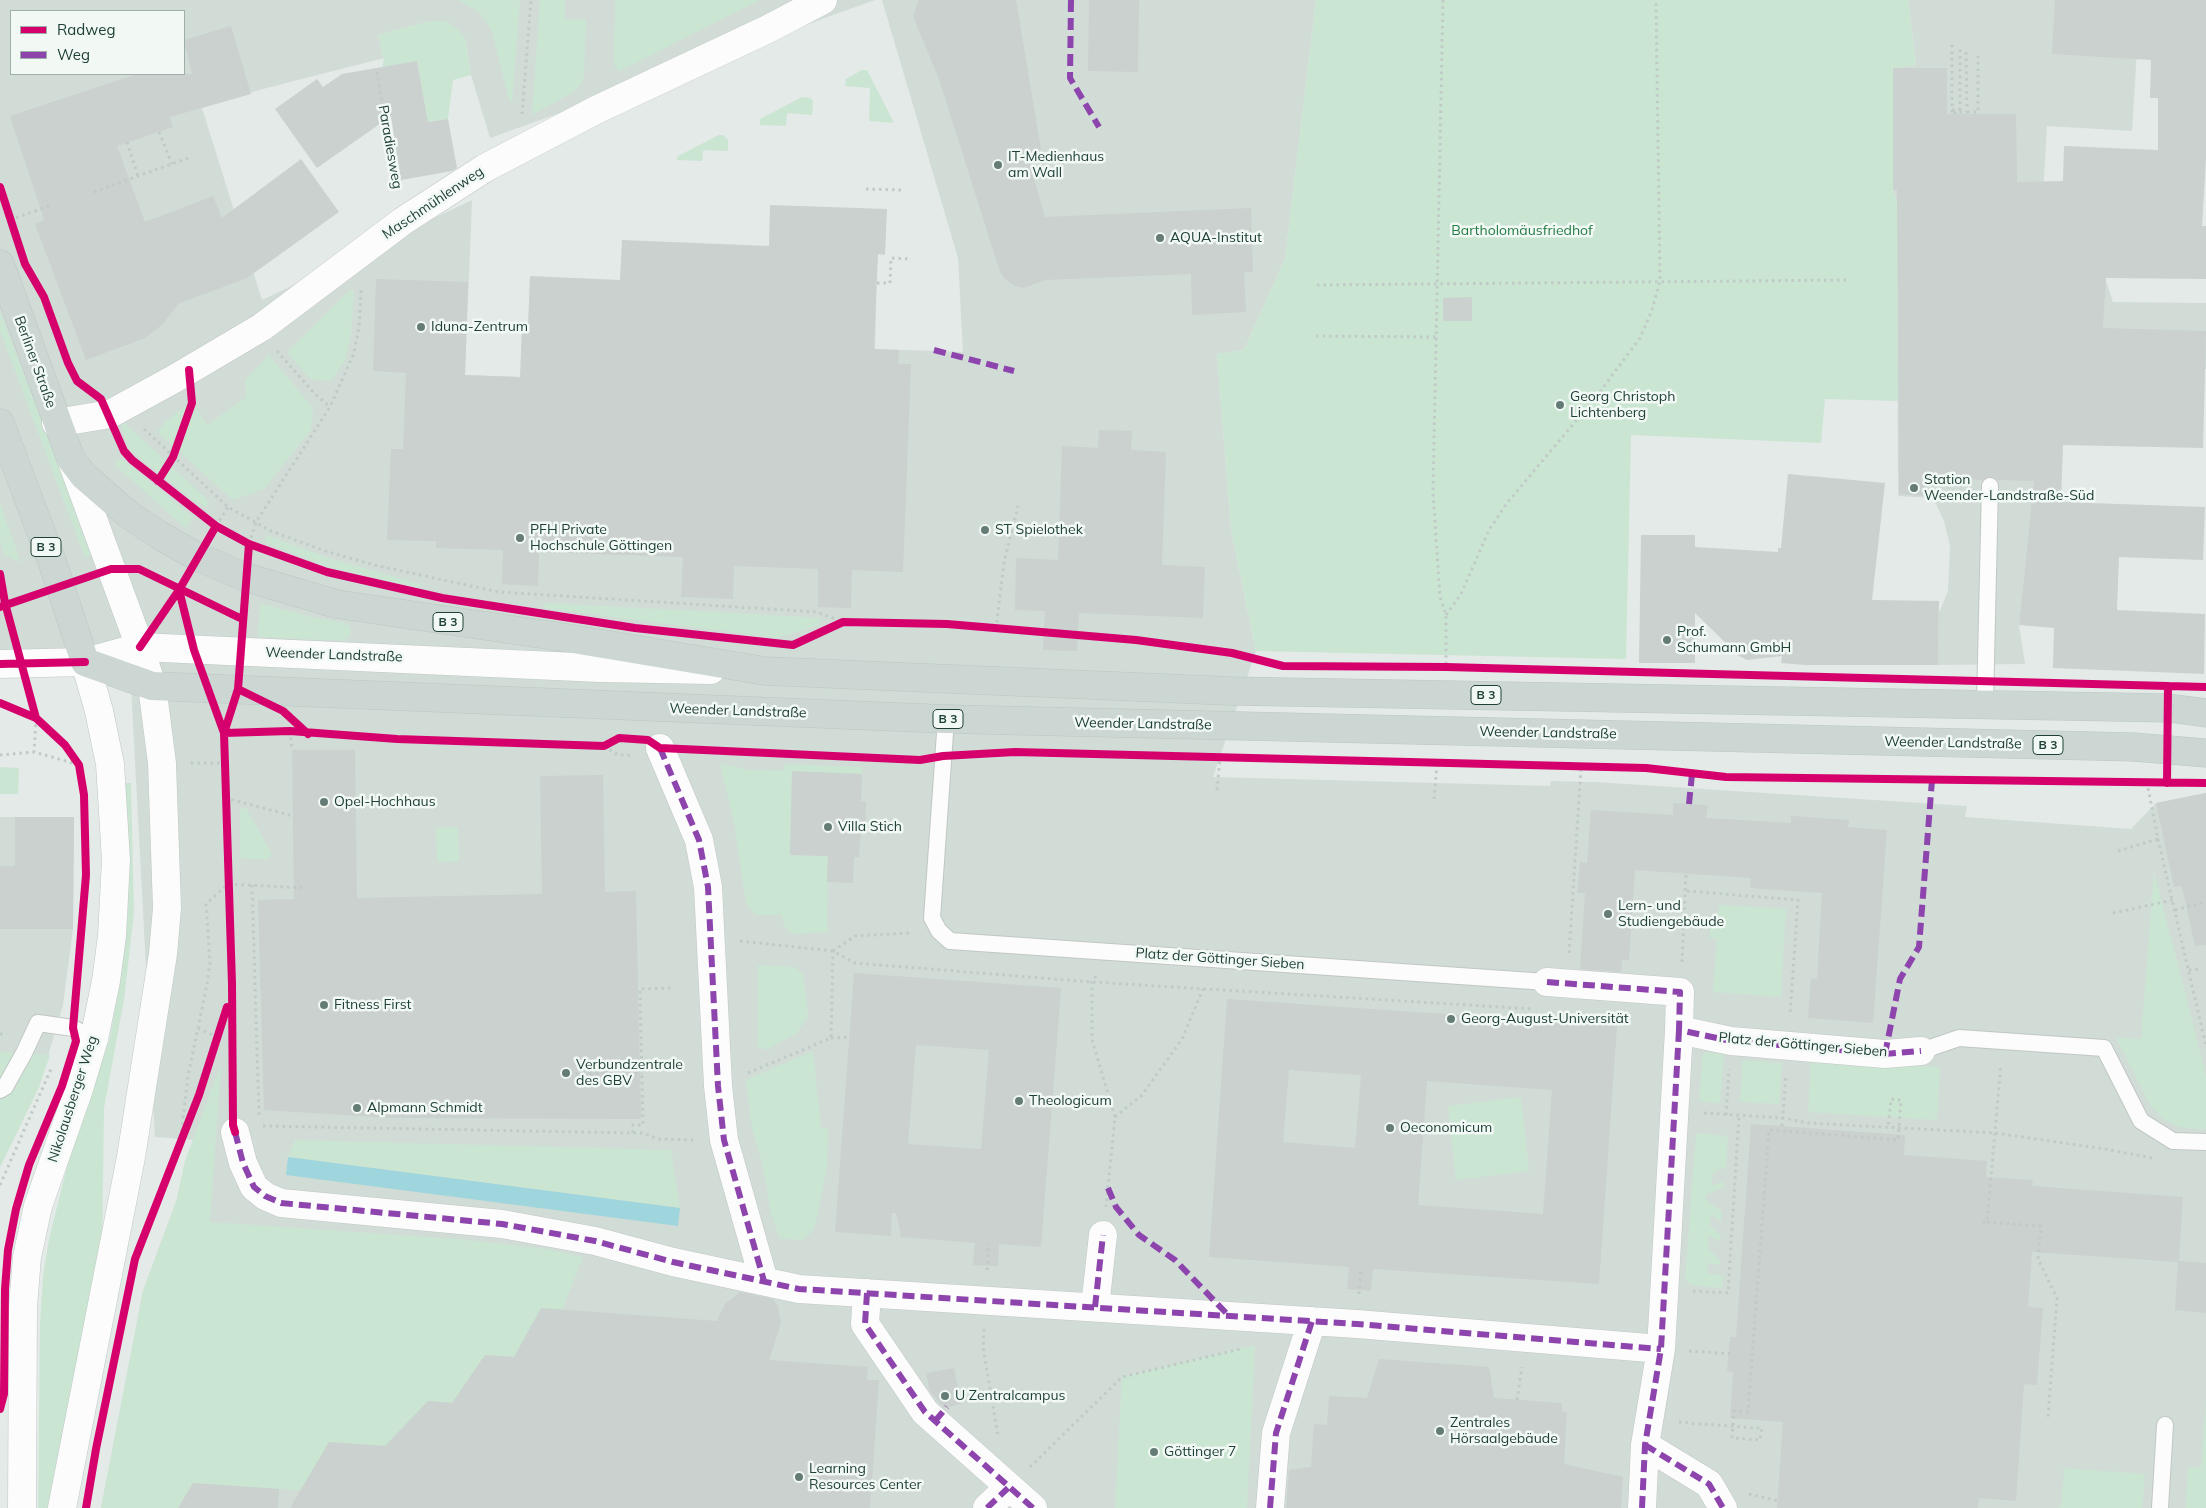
<!DOCTYPE html>
<html>
<head>
<meta charset="utf-8">
<style>
  body { margin:0 }
  #map { position:relative; width:2206px; height:1508px; overflow:hidden; background:#e4eae7; font-family:Mulish,sans-serif }
  canvas { display:block }
  .legend { position:absolute; left:10px; top:10px; width:175px; height:65px; box-sizing:border-box; background:#f2f9f5; border:1px solid #9eafa9; margin:0; padding:6px 9px; list-style:none; font-size:15px; color:#1f4037 }
  .legend li { display:flex; align-items:center; gap:10px; height:25px }
  .legend b { width:25px; border:1px solid #9eafa9 }
</style>
</head>
<body>
<div id="map">
<canvas width="2206" height="1508"></canvas>
<ul class="legend">
<li><b style="height:6px;background:#d6006c"></b>Radweg</li>
<li><b style="height:6px;background:#8e44ad"></b>Weg</li>
</ul>
</div>
<script>
const context = document.querySelector('canvas').getContext('2d');
context.lineJoin = 'round';
function paint(path, color) { context.fillStyle = color; context.fill(path, 'evenodd'); }
const toPath = rows => new Path2D(rows.map(r => 'M' + r).join(''));
function strokePath(path, color, width, dash) { context.strokeStyle = color; context.lineWidth = width; context.lineCap = dash ? 'butt' : 'round'; context.setLineDash(dash || []); context.stroke(path); }
function write(font, color, halo, rows, align = 'center') {
  context.font = font + ' Mulish,sans-serif'; context.lineWidth = 5; context.setLineDash([]); context.textBaseline = 'middle'; context.strokeStyle = halo; context.fillStyle = color; for (const [text, x, y, turn = 0] of rows) {
    context.save(); context.translate(x, y); context.rotate((+turn || 0) * Math.PI / 180); context.textAlign = isNaN(turn) ? turn : align; if (halo) context.strokeText(text, 0, 0); context.fillText(text, 0, 0); context.restore();
  }
}
paint(toPath([
  [0,0,875,0,490,138,471,75,465,38,431,21,378,35,384,58,259,90,202,108,262,300,472,200,465,375,520,377,790,307,876,310,875,349,963,352,958,258,882,0,1316,0,1285,259,1244,350,1217,354,1231,529,1256,651,1213,777,1550,786,1551,781,1595,782,1967,806,1965,817,2131,829,2156,803,2206,793,2206,1508,101,1508,143,1291,177,1199,185,1161,194,1140,155,1137,130,667,0,668],
  [11,11,184,11,184,74,11,74],
  [1908,0,2140,0,2132,131,2047,126,2042,211,2083,212,2113,302,2206,303,2206,369,2126,367,2035,477,2019,625,2025,664,1938,665,1939,613,1948,591,1950,546,1944,521,1933,498,1898,496,1897,203,1893,190,1893,68,1916,65],
  [0,817,74,817,73,929,63,1005,39,1087,0,1167]
]), '#d1dcd7');
paint(toPath([
  [458,0,520,0,512,103,509,99,492,32,484,18,476,10],
  [540,0,565,0,565,19,586,20,584,77,577,90,532,115],
  [615,0,760,0,620,71,614,65],
  [1316,0,1908,0,1916,65,1893,69,1893,190,1897,203,1898,401,1825,399,1821,443,1631,435,1626,659,1256,651,1231,529,1217,354,1244,350,1285,259],
  [431,21,445,21,459,30,465,38,471,75,453,80,448,119,428,122,417,62,382,67,384,58,378,35],
  [862,70,867,70,894,123,869,121,870,88,845,86,846,79],
  [802,97,810,98,813,101,812,115,787,113,786,126,760,125,760,119],
  [719,135,723,135,728,140,728,151,703,150,702,161,677,160,678,156],
  [350,290,354,291,351,336,344,362,332,380,315,380,308,377,287,352],
  [0,311,93,555,85,558,0,331],
  [269,355,313,408,311,430,264,489,233,500,157,432,166,421,192,401,207,425,246,397,245,380],
  [119,418,206,498,209,504,207,508,191,499,129,449],
  [121,458,193,517,186,529,114,464],
  [0,503,21,563,5,555,0,540],
  [266,535,326,557,421,584,420,588,328,567,264,542],
  [260,603,311,617,346,623,351,629,350,636,345,641,258,637],
  [544,603,736,613,820,618,819,625,778,638,543,608],
  [720,764,750,770,783,771,785,764,862,767,862,774,792,772,790,855,828,856,827,932,792,934,784,925,782,915,755,915,746,903,734,823],
  [0,767,19,768,18,794,0,794],
  [121,783,131,783,134,912,124,1000,104,1108,102,1251,56,1508,38,1508,40,1323,43,1277,49,1239,71,1151,110,1038,123,960,128,912],
  [243,808,246,808,272,854,267,859,242,859,240,855,240,809],
  [458,827,459,861,437,862,436,828],
  [2154,872,2206,1076,2206,1129,2203,1130,2180,1127,2164,1120,2150,1105,2116,1038,2141,1039],
  [1719,905,1786,909,1781,997,1713,992,1717,939,1710,938,1711,916,1718,916],
  [758,965,795,967,803,974,808,1016,797,1033,766,1050,758,1046],
  [813,1051,821,1128,828,1128,827,1166,816,1223,810,1234,802,1240,780,1238,771,1214,763,1166,752,1129,746,1080],
  [0,1052,50,1055,39,1087,0,1167],
  [1703,1052,1724,1054,1720,1103,1699,1102],
  [1743,1060,1782,1063,1779,1104,1740,1102],
  [1811,1060,1940,1067,1937,1120,1808,1112],
  [221,1064,210,1222,457,1239,547,1249,583,1257,562,1310,538,1358,485,1355,461,1390,484,1405,428,1401,427,1449,329,1442,330,1492,246,1487,244,1508,101,1508,143,1291,177,1199,185,1161],
  [1521,1097,1529,1171,1456,1180,1448,1106],
  [1696,1133,1728,1136,1726,1167,1713,1173,1712,1185,1724,1181,1724,1187,1706,1195,1705,1199,1722,1212,1721,1221,1711,1215,1710,1226,1721,1235,1720,1242,1709,1235,1708,1248,1720,1260,1720,1265,1708,1263,1707,1273,1723,1276,1722,1288,1692,1285,1685,1280],
  [295,1140,671,1150,680,1208,288,1157],
  [1255,1345,1247,1508,1115,1508,1122,1377],
  [2206,1401,2206,1508,2186,1508,2188,1467,2201,1468],
  [2064,1468,2145,1474,2142,1508,2057,1508,2061,1507]
]), '#cbe5d3');
paint(toPath([
  [288,1157,680,1208,678,1226,286,1175]
]), '#9fd5dc');
paint(toPath([
  [919,0,1016,0,1041,150,1027,154,1045,217,1251,208,1253,272,1244,272,1246,312,1192,315,1191,274,1045,280,1024,288,1014,286,1005,279,1000,272,939,79,913,16],
  [1089,0,1139,0,1138,72,1088,71],
  [2055,0,2206,0,2206,158,2202,226,2206,226,2206,279,2106,278,2103,328,2206,331,2203,448,2063,445,2061,502,2205,507,2203,560,2119,557,2117,610,2205,614,2204,674,2053,668,2054,628,2019,625,2034,481,1998,480,1991,476,1983,480,1927,478,1926,496,1899,494,1897,190,1893,190,1893,68,1947,68,1947,114,2016,114,2017,182,2063,181,2064,146,2158,150,2158,98,2150,98,2151,60,2052,54],
  [231,26,251,94,170,117,173,127,117,146,145,222,213,196,222,218,301,159,339,212,247,278,178,304,163,324,145,338,86,360,35,224,44,220,10,116,137,74,192,74,184,40],
  [417,61,428,122,448,119,457,168,452,171,401,180,391,116,317,168,275,109,317,79,323,87,342,74],
  [770,205,887,209,885,255,878,254,874,349,899,350,898,364,911,364,903,572,852,570,851,608,818,607,818,569,734,566,733,599,681,597,683,557,539,552,538,586,502,584,503,550,436,548,436,541,387,540,391,449,403,449,406,373,373,371,376,279,468,282,465,375,520,377,522,325,528,326,530,276,620,280,622,240,769,246],
  [1472,297,1472,321,1443,321,1443,298],
  [1099,430,1132,431,1131,450,1166,452,1162,565,1205,567,1203,618,1079,613,1077,651,1043,650,1045,611,1015,610,1016,558,1058,560,1062,446,1098,448],
  [1788,474,1885,483,1872,600,1939,601,1938,665,1805,665,1781,663,1782,656,1747,660,1739,656,1695,613,1695,663,1639,663,1641,535,1695,535,1695,547,1778,552,1778,548,1781,548],
  [292,750,355,750,357,898,542,894,540,776,603,775,605,892,636,891,641,1119,392,1118,264,1110,258,900,294,899],
  [792,771,862,774,861,801,866,802,865,829,861,829,859,857,854,857,853,883,827,882,828,856,790,855],
  [2206,793,2206,945,2195,946,2182,886,2174,887,2156,803],
  [1673,803,1708,805,1706,818,1791,823,1791,816,1849,820,1848,827,1887,830,1873,1023,1808,1018,1811,978,1817,979,1822,893,1750,888,1751,878,1635,870,1629,960,1622,960,1621,972,1580,969,1585,893,1577,893,1580,862,1587,863,1591,810,1673,815],
  [15,817,74,817,73,929,0,929,0,866,15,866],
  [854,973,1061,988,1041,1247,999,1244,998,1266,973,1265,975,1243,901,1237,896,1213,892,1213,891,1236,835,1232],
  [916,1045,989,1050,981,1149,908,1144],
  [1227,999,1617,1026,1599,1284,1373,1269,1371,1291,1347,1289,1349,1267,1209,1257],
  [1289,1070,1361,1075,1355,1148,1283,1142],
  [1427,1081,1552,1090,1543,1214,1418,1205],
  [1751,1124,1905,1135,1904,1155,1987,1161,1986,1177,2033,1180,2032,1186,2183,1197,2179,1261,2206,1263,2206,1313,2175,1310,2178,1262,2032,1252,2028,1307,2043,1308,2037,1385,2024,1384,2016,1501,1979,1498,1978,1508,1777,1508,1783,1422,1730,1418,1733,1372,1727,1371,1730,1337,1736,1337],
  [740,1292,773,1299,778,1307,781,1323,769,1360,868,1367,867,1380,879,1380,870,1508,290,1508,329,1442,385,1446,428,1401,452,1403,485,1355,514,1357,541,1308,717,1321,725,1304],
  [1379,1359,1489,1367,1494,1398,1562,1403,1562,1412,1567,1412,1564,1464,1623,1477,1621,1508,1286,1508,1289,1470,1311,1467,1314,1424,1327,1425,1329,1396,1367,1398],
  [954,1368,961,1404,944,1408,930,1391,926,1373],
  [193,1483,279,1489,278,1508,178,1508]
]), '#cad1ce');
const lane = toPath([
  [1985,704,1990,486],
  [946,719,932,918,939,931,950,941,1547,982],
  [1921,1051,1959,1038,2104,1048,2141,1121,2173,1141,2206,1142],
  [0,1090,5,1087,24,1053,38,1023,73,1028,94,1039],
  [2160,1508,2165,1425]
]);
const street = toPath([
  [56,423,110,414,174,379,262,327,403,221,485,168,596,110,768,29,823,0],
  [0,664,85,662],
  [660,748,699,840,708,887,718,1086,724,1140,764,1281],
  [1547,982,1680,992,1679,1030,1731,1041,1885,1054,1921,1051],
  [235,1132,243,1163,254,1187,265,1196,281,1203,502,1224,595,1241,673,1262,799,1289,1357,1324,1661,1349],
  [867,1293,865,1324,925,1412,1033,1508],
  [1095,1307,1103,1235],
  [1645,1445,1709,1484,1723,1508],
  [987,1508,1008,1488],
  [1270,1508,1276,1433,1312,1321],
  [1642,1508,1645,1445,1661,1349,1679,1030]
]);
const secondary = toPath([
  [22,1508,23,1306,27,1257,38,1206,79,1089,94,1039,106,981,112,936,116,860,110,764,99,711,85,662,140,647,599,668,711,670],
  [62,1508,131,1157,163,954,167,908,162,763,152,686,140,647,71,459]
]);
const primary = toPath([
  [0,264,71,459,84,476,129,515,159,535,198,557,245,577,336,604,561,637,765,671,1231,691,2169,708,2206,713],
  [0,423,52,561,85,662,152,686,946,719,2134,747,2206,753]
]);
strokePath(lane, '#c1c7c4', 18);
strokePath(street, '#c1c7c4', 29);
strokePath(secondary, '#bfc8c4', 29);
strokePath(primary, '#bcc7c3', 29);
strokePath(toPath([
  [1443,0,1433,492,1440,597,1446,615,1446,666],
  [1952,45,1952,114],
  [377,72,397,190],
  [1952,110,1960,109,1960,48],
  [1967,112,1978,112,1978,56],
  [522,114,531,0],
  [1955,114,1955,112,1967,112,1966,51],
  [159,132,172,164],
  [127,142,138,176],
  [866,189,901,190],
  [94,192,191,157],
  [10,220,49,206],
  [877,283,890,283,891,258,911,259],
  [1317,285,1848,280],
  [1316,336,1436,337],
  [277,351,315,394,330,407],
  [144,429,228,507,271,531,325,551,374,565,499,592,817,612,843,622],
  [216,526,228,507],
  [249,544,256,522,330,407,354,353,359,327,361,290],
  [0,602,5,603],
  [1446,615,1461,594,1489,530,1507,503,1596,397,1640,338,1652,310,1660,281,1656,0],
  [996,629,1004,562,1018,506],
  [36,718,34,752,80,765],
  [290,731,292,750],
  [604,746,618,755,631,755],
  [0,755,34,752],
  [191,763,224,763],
  [1217,790,1220,758],
  [225,798,293,816],
  [1434,799,1437,764],
  [2158,839,2206,1046],
  [2118,851,2158,839,2147,783],
  [252,885,259,1115],
  [1687,891,1798,900,1790,1016],
  [2175,910,2206,902],
  [2113,913,2173,900],
  [740,941,833,951,855,963,1092,982,1533,1009],
  [833,951,855,936,911,933],
  [1569,953,1581,768],
  [1682,962,1686,873],
  [2189,970,2200,969],
  [1096,976,1092,982,1092,1040,1115,1117,1106,1207],
  [198,1028,219,1038],
  [0,1034,7,1034],
  [831,1038,849,1037],
  [748,1073,831,1038,833,951],
  [576,1074,642,1073],
  [1704,1113,1783,1118,1808,1123,1995,1133,2105,1149,2152,1158],
  [1726,1115,1729,1069],
  [1115,1117,1142,1095,1182,1039,1203,989],
  [263,1126,633,1133,643,1133,658,1139,696,1140],
  [1782,1126,1786,1075],
  [633,1133,633,1125,643,1125,640,989,674,988],
  [180,1144,188,1076,207,984,210,963,206,904,228,884,305,888],
  [0,1185,51,1069],
  [1983,1222,1987,1222,2001,1064],
  [1987,1222,2041,1226,2038,1259,2057,1298,2048,1417],
  [987,1270,989,1243],
  [1693,1291,1728,1293,1739,1115],
  [1359,1294,1361,1268],
  [984,1329,983,1347,998,1436],
  [1689,1351,1734,1354],
  [1517,1400,1522,1367],
  [1679,1422,1701,1424,1731,1426,1754,1428,1762,1428,1760,1440,1732,1438,1734,1411,1748,1412,1769,1130,1898,1140,1901,1100,1891,1099,1888,1128],
  [1030,1467,1122,1377,1241,1349],
  [1749,1494,1778,1501]
]), '#c0cac7', 3, [2.5, 4]);
strokePath(lane, '#fbfcfb', 16);
strokePath(street, '#fbfcfb', 28);
strokePath(secondary, '#fbfcfb', 28);
strokePath(primary, '#ccd6d3', 28);
strokePath(toPath([
  [1071,0,1070,78,1099,127],
  [934,350,1014,371],
  [660,748,699,840,708,887,718,1086,724,1140,764,1281],
  [1689,804,1692,774],
  [1547,982,1680,992,1679,1030,1731,1041,1885,1054,1921,1051],
  [1885,1054,1900,979,1919,947,1932,780],
  [235,1132,243,1163,254,1187,265,1196,281,1203,502,1224,595,1241,673,1262,799,1289,1357,1324,1661,1349],
  [1108,1188,1116,1207,1139,1235,1175,1260,1229,1316],
  [867,1293,865,1324,925,1412,1033,1508],
  [1095,1307,1103,1235],
  [935,1421,947,1407],
  [1645,1445,1709,1484,1723,1508],
  [987,1508,1008,1488],
  [1270,1508,1276,1433,1312,1321],
  [1642,1508,1645,1445,1661,1349,1679,1030]
]), '#8e44ad', 6, [12, 6]);
strokePath(toPath([
  [0,187,25,264,44,297,68,363,77,381,101,399,124,451,132,460,216,526,249,544,327,572,442,598,635,628,793,645,843,622,947,624,1136,640,1232,653,1283,666,1446,667,2206,687],
  [158,481,173,457,192,403,189,370],
  [0,574,5,603,36,718],
  [179,590,194,650,224,733,232,984,233,1125,235,1132],
  [0,607,111,569,139,569,242,619],
  [140,647,179,590,216,526],
  [0,664,85,662],
  [238,689,283,711,308,734],
  [0,703,36,718,65,745,79,765,84,795,86,875,73,1028,76,1041,62,1086,29,1165,16,1209,8,1250,5,1289,4,1394,0,1409],
  [224,733,290,731,397,739,604,746,619,738,648,740,660,748,920,760,943,756,1015,752,1646,768,1726,777,2206,783],
  [224,733,238,689,249,544],
  [2167,783,2168,686],
  [86,1508,96,1449,135,1259,199,1095,227,1007]
]), '#d6006c', 8);
for (const [x, y, r, color] of [
  [998,165,5,"#647c75"],
  [1160,238,5,"#647c75"],
  [421,327,5,"#647c75"],
  [1560,405,5,"#647c75"],
  [1914,488,5,"#647c75"],
  [985,530,5,"#647c75"],
  [520,538,5,"#647c75"],
  [1667,640,5,"#647c75"],
  [324,802,5,"#647c75"],
  [828,827,5,"#647c75"],
  [1608,914,5,"#647c75"],
  [324,1005,5,"#647c75"],
  [1451,1019,5,"#647c75"],
  [566,1073,5,"#647c75"],
  [1019,1101,5,"#647c75"],
  [357,1108,5,"#647c75"],
  [1390,1128,5,"#647c75"],
  [945,1396,5,"#647c75"],
  [1440,1431,5,"#647c75"],
  [1154,1452,5,"#647c75"],
  [799,1477,5,"#647c75"]
]) { const dot = new Path2D(); dot.arc(x, y, r, 0, 2 * Math.PI); context.fillStyle = color; context.fill(dot); strokePath(dot, '#f2f9f5', 2); }
for (const [x, y, w] of [
  [46,547,30],
  [448,622,30],
  [1486,695,30],
  [948,719,30],
  [2048,745,30]
]) { const box = new Path2D(); box.roundRect(x - w / 2, y - 9.5, w, 19, 4); context.fillStyle = '#f2f9f5'; context.fill(box); strokePath(box, '#1f4037', 1); }
write('bold 12px', '#1f4037', null, [
  ["B 3",46,547],
  ["B 3",448,622],
  ["B 3",1486,695],
  ["B 3",948,719],
  ["B 3",2048,745]
]);
write('14px', '#1f4037', '#f2f9f5', [
  ["Paradiesweg",390,147,80],
  ["Maschmühlenweg",433,203,-34],
  ["Berliner Straße",35,362,70],
  ["Weender Landstraße",334,655,2],
  ["Weender Landstraße",738,711,2],
  ["Weender Landstraße",1143,724,1],
  ["Weender Landstraße",1548,733,1],
  ["Weender Landstraße",1953,743,1],
  ["Platz der Göttinger Sieben",1220,959,4],
  ["Platz der Göttinger Sieben",1803,1045,5],
  ["Nikolausberger Weg",73,1099,-72]
]);
write('14px', '#1f4037', '#f2f9f5', [
  ["IT-Medienhaus",1008,157],
  ["am Wall",1008,173],
  ["AQUA-Institut",1170,238],
  ["Iduna-Zentrum",431,327],
  ["Georg Christoph",1570,397],
  ["Lichtenberg",1570,413],
  ["Station",1924,480],
  ["Weender-Landstraße-Süd",1924,496],
  ["PFH Private",530,530],
  ["Hochschule Göttingen",530,546],
  ["ST Spielothek",995,530],
  ["Prof.",1677,632],
  ["Schumann GmbH",1677,648],
  ["Opel-Hochhaus",334,802],
  ["Villa Stich",838,827],
  ["Lern- und",1618,906],
  ["Studiengebäude",1618,922],
  ["Fitness First",334,1005],
  ["Georg-August-Universität",1461,1019],
  ["Verbundzentrale",576,1065],
  ["des GBV",576,1081],
  ["Theologicum",1029,1101],
  ["Alpmann Schmidt",367,1108],
  ["Oeconomicum",1400,1128],
  ["U Zentralcampus",955,1396],
  ["Zentrales",1450,1423],
  ["Hörsaalgebäude",1450,1439],
  ["Göttinger 7",1164,1452],
  ["Learning",809,1469],
  ["Resources Center",809,1485]
], 'left');
write('14px', '#247b45', '#f2f9f5', [
  ["Bartholomäusfriedhof",1522,231]
]);
</script>
</body>
</html>
